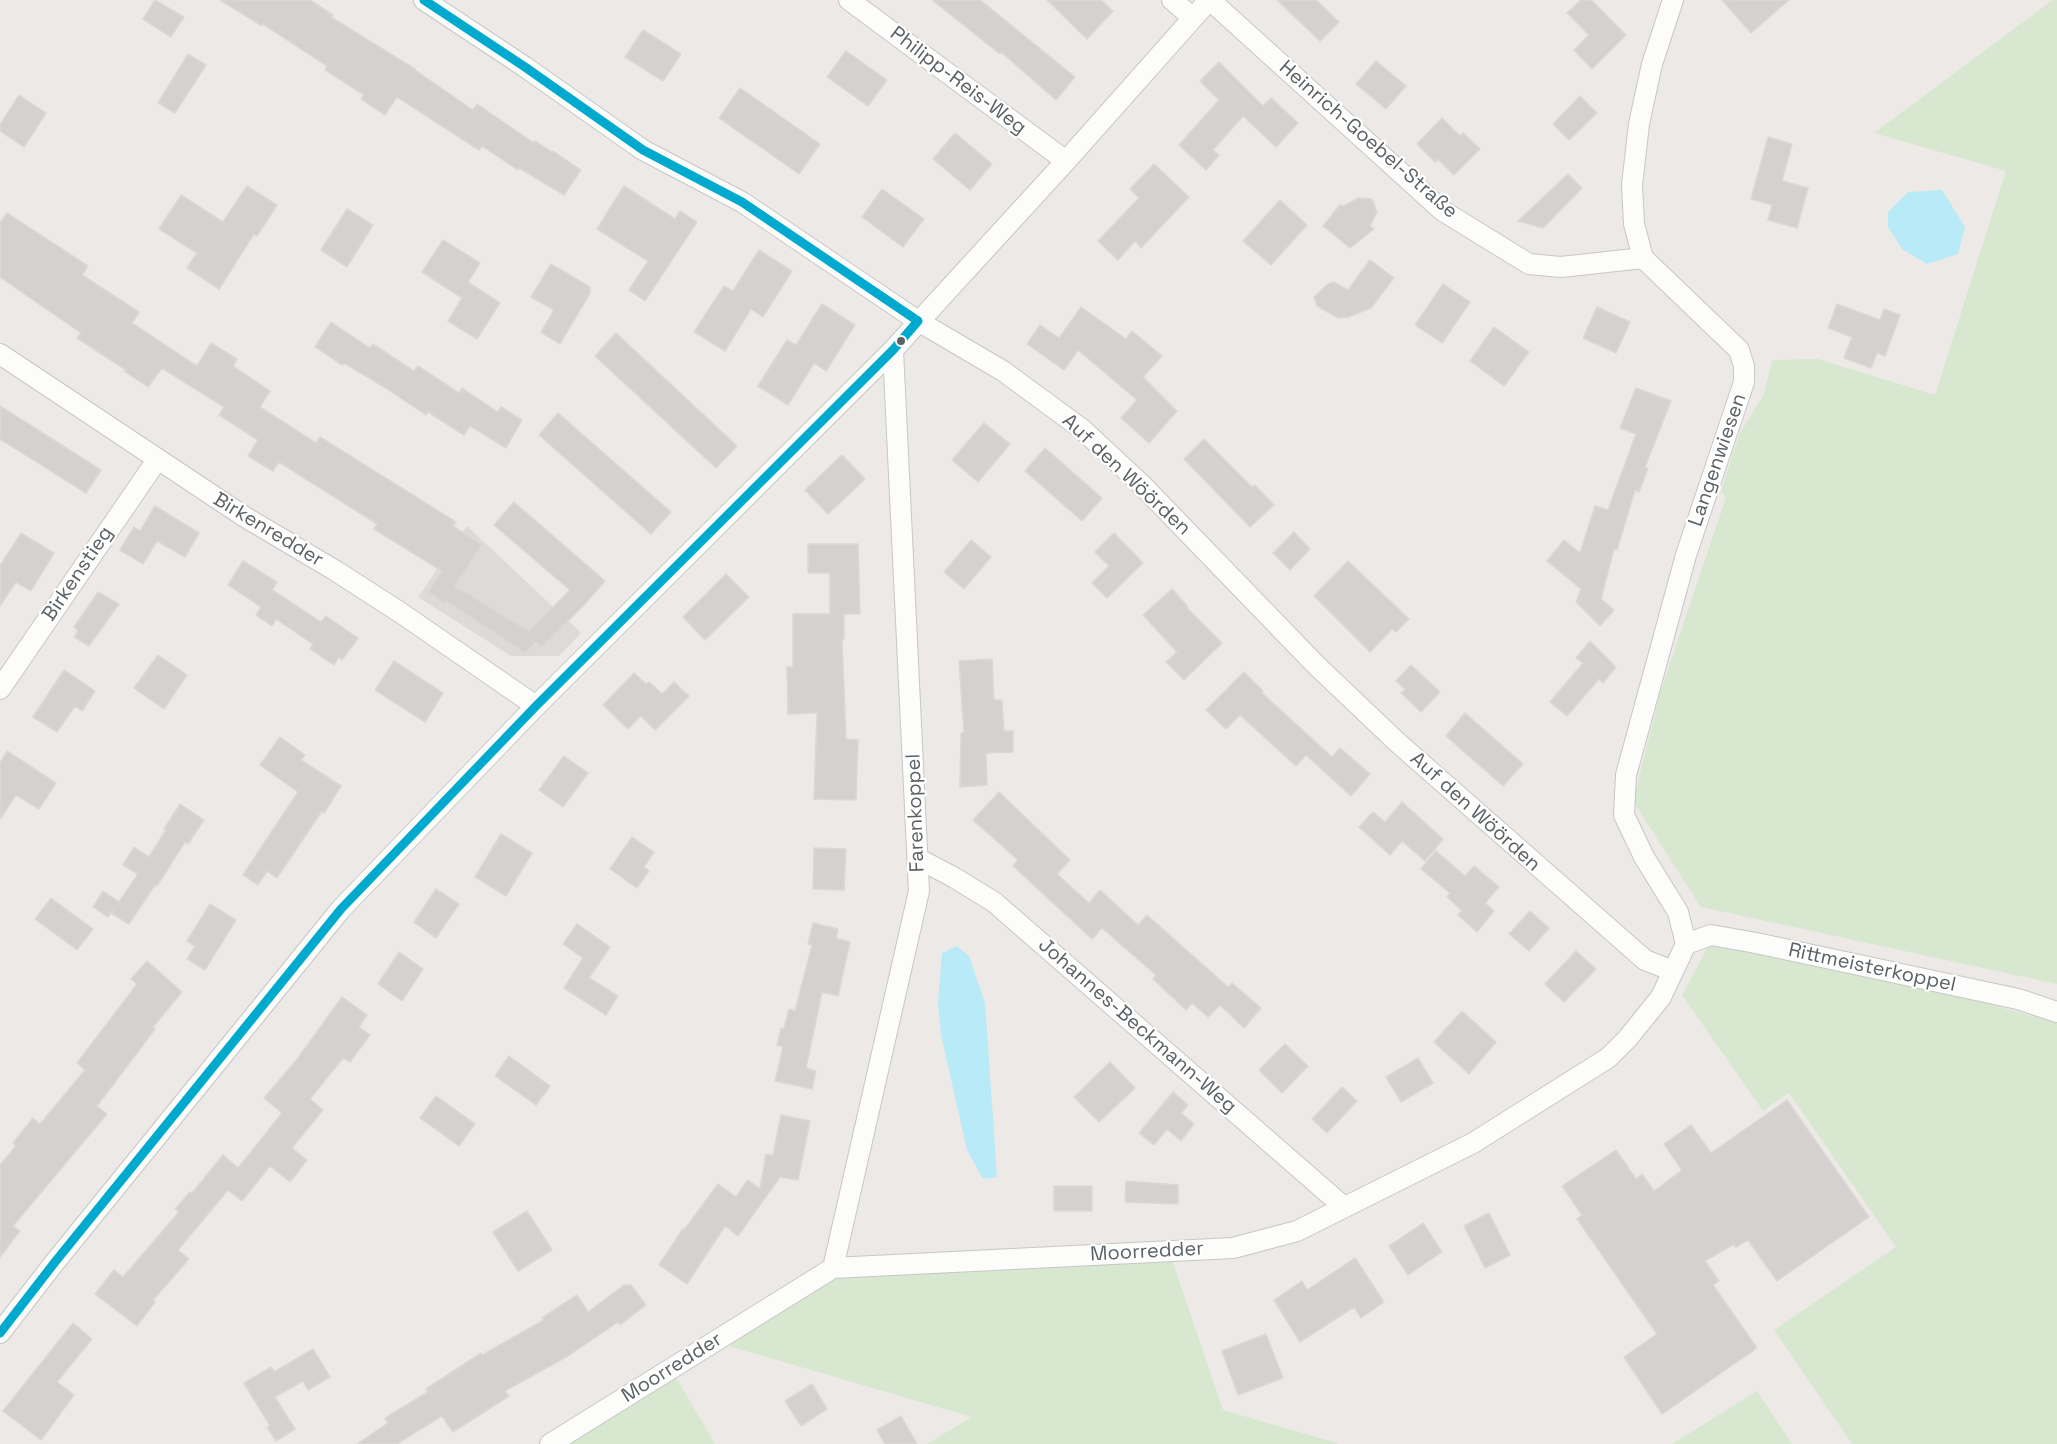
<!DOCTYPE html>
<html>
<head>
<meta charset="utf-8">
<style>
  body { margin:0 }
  canvas { display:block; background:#ece9e6 }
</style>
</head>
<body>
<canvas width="2057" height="1444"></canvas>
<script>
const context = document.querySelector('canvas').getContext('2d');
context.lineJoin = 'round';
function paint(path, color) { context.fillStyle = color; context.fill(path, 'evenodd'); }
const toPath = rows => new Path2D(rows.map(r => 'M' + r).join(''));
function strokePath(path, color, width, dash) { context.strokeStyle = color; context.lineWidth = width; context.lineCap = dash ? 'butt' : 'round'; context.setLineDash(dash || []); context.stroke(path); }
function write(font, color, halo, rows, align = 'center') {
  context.font = font + ' "Space Grotesk",sans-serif'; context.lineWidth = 4.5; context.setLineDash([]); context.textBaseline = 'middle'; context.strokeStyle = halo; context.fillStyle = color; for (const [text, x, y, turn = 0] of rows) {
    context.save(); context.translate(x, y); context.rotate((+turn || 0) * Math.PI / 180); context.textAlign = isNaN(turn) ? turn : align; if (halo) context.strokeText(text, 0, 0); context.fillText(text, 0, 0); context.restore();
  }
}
paint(toPath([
  [467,526,581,633,559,656,511,656,418,597]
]), '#dddad7');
paint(toPath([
  [2053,0,2057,0,2057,984,1701,907,1633,801,1660,693,1726,498,1721,491,1739,435,1764,394,1772,360,1818,359,1935,395,2006,171,1874,133],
  [1709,945,1918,984,2057,1023,2057,1444,1852,1444,1774,1330,1896,1247,1789,1093,1763,1111,1682,995],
  [1169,1251,1223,1410,1340,1444,927,1444,972,1417,715,1342,833,1268],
  [671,1369,715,1444,550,1444],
  [1757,1391,1792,1444,1672,1444]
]), '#d8e8d0');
paint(toPath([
  [1942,190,1965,227,1958,254,1927,264,1902,249,1888,227,1888,212,1908,192],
  [957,946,969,956,985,1003,997,1177,983,1179,967,1150,941,1035,938,1004,942,953]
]), '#b9eaf8');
const building = toPath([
  [155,0,184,17,171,37,143,19,155,0],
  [220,0,310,0,333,15,331,17,415,69,415,70,473,110,477,104,534,143,535,141,552,152,553,151,581,170,564,195,519,168,518,170,482,146,479,150,397,97,385,115,361,99,364,95,325,70,327,66,263,24,262,26,220,0],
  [932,0,980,0,1075,77,1056,100,1001,52,1000,54,932,0],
  [1047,0,1101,0,1113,11,1087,39,1047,0],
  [1277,0,1316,0,1339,22,1320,41,1277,0],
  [1581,0,1591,0,1626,35,1592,69,1574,50,1589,35,1567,13,1581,0],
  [1722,0,1789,0,1751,33,1722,0],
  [643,30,681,54,663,81,625,57,643,30],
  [846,51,887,80,868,106,827,77,846,51],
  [188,54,206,65,175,113,158,103,188,54],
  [1376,61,1406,86,1386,109,1356,84,1376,61],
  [1219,62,1263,106,1271,98,1298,123,1276,147,1243,116,1213,150,1219,155,1206,170,1179,145,1219,100,1200,81,1219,62],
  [740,88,820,144,799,174,719,118,740,88],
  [19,95,46,113,24,147,0,131,0,125,19,95],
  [1580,96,1597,113,1569,140,1553,124,1580,96],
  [1442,118,1460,136,1463,133,1480,149,1454,175,1438,159,1435,162,1417,144,1442,118],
  [955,133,992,164,970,190,933,159,955,133],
  [1768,137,1792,144,1782,181,1808,188,1797,228,1768,220,1772,205,1751,199,1768,137],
  [1154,164,1189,197,1141,248,1135,241,1118,260,1098,241,1139,198,1130,189,1154,164],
  [1568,174,1582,188,1543,228,1518,221,1568,174],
  [247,186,277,205,257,236,254,234,219,289,187,268,197,253,159,229,181,195,223,222,247,186],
  [624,186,675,219,680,211,697,222,645,301,629,290,648,261,597,229,624,186],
  [882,189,924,219,903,247,862,217,882,189],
  [1359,198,1372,199,1377,212,1370,226,1374,229,1350,248,1323,226,1340,205,1343,206,1359,198],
  [1280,200,1307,225,1271,265,1243,241,1280,200],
  [347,209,373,225,347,267,321,250,347,209],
  [7,213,88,266,82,275,139,312,132,323,197,366,211,343,237,359,233,366,270,391,260,407,316,443,320,437,456,522,453,526,482,545,455,586,529,631,570,590,494,525,514,502,605,581,584,605,542,647,536,642,525,653,446,601,444,603,428,592,442,571,374,529,377,524,279,462,273,471,248,456,258,440,219,415,224,407,162,368,148,387,124,371,126,370,77,338,81,333,0,277,0,223,7,213],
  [443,240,480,263,468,282,500,303,477,339,448,321,462,298,422,272,443,240],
  [759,250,792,271,763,317,751,309,725,351,694,332,724,286,733,291,759,250],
  [1370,260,1394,278,1371,308,1348,317,1338,318,1317,306,1314,297,1328,284,1334,282,1348,290,1370,260],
  [551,264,590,287,590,293,560,344,541,332,554,310,531,297,551,264],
  [1443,284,1470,302,1442,343,1415,325,1443,284],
  [822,304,855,325,826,371,814,363,788,405,758,386,787,340,796,345,822,304],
  [1837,304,1880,320,1884,309,1900,315,1885,356,1877,353,1871,368,1844,358,1852,337,1828,328,1837,304],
  [1081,307,1126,339,1132,331,1162,356,1143,377,1177,411,1149,443,1121,418,1137,400,1078,350,1064,370,1027,344,1040,325,1059,338,1081,307],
  [1597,307,1630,322,1616,353,1583,338,1597,307],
  [331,322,370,348,373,344,414,371,418,366,459,393,462,388,498,412,501,407,522,420,506,448,470,426,464,435,428,412,426,415,384,387,344,363,342,365,315,347,331,322],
  [1494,327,1529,352,1504,386,1470,361,1494,327],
  [616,333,737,446,716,468,595,356,616,333],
  [1636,388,1671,401,1645,467,1648,468,1639,492,1635,490,1617,550,1614,549,1601,599,1614,610,1600,626,1576,602,1581,589,1547,561,1564,540,1580,553,1595,506,1608,510,1636,434,1620,428,1636,388],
  [0,406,101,470,86,493,0,439,0,406],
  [558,413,671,512,651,534,539,435,558,413],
  [984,423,1010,444,978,482,952,460,984,423],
  [1204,439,1252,487,1255,485,1274,505,1250,527,1184,459,1204,439],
  [1045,448,1102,498,1082,521,1025,471,1045,448],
  [842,455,865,479,828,514,805,490,842,455],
  [155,506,199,533,185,557,157,541,143,564,120,550,134,527,140,531,155,506],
  [1294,532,1310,549,1290,570,1273,553,1294,532],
  [21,533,54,553,31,591,16,582,0,606,0,566,21,533],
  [1114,533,1143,563,1107,598,1092,583,1109,566,1095,552,1114,533],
  [971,540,991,557,964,589,944,572,971,540],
  [808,544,858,544,860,614,844,614,844,639,842,639,846,739,858,740,856,800,814,799,817,713,788,714,787,667,793,667,793,614,830,614,830,573,808,573,808,544],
  [243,561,277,582,272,590,321,622,326,616,358,638,342,660,339,657,334,665,310,649,313,644,276,619,272,626,256,615,261,607,228,585,243,561],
  [1348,561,1409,619,1396,632,1392,629,1370,652,1314,596,1348,561],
  [726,574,749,597,705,640,683,617,726,574],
  [1172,589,1188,607,1187,608,1222,643,1184,680,1166,662,1177,652,1143,615,1172,589],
  [98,592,119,604,89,646,74,637,78,631,74,627,98,592],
  [1590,641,1616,667,1603,683,1599,679,1567,716,1550,702,1583,663,1576,658,1590,641],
  [158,655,187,675,164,709,134,688,158,655],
  [992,659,994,700,1002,700,1004,731,1013,731,1013,752,986,753,987,785,960,787,961,733,964,733,959,661,992,659],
  [394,661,443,693,425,722,375,690,394,661],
  [1411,665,1440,692,1421,712,1401,693,1405,689,1396,681,1411,665],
  [64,670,95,691,82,711,75,706,57,732,33,717,64,670],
  [1244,672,1263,691,1262,693,1332,757,1340,748,1370,774,1351,796,1306,755,1296,766,1240,715,1226,729,1206,710,1244,672],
  [634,673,646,684,649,682,662,694,674,682,689,696,655,730,641,716,628,729,603,705,634,673],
  [1465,713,1523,764,1503,786,1446,736,1465,713],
  [280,737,305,755,301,760,341,786,324,813,322,811,277,878,267,871,258,885,243,875,298,792,260,765,280,737],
  [7,751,56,783,39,809,16,795,0,819,0,763,7,751],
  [564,756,588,773,563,807,539,790,564,756],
  [999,792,1070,860,1057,874,1089,903,1100,890,1138,925,1147,915,1228,987,1232,983,1261,1008,1244,1028,1220,1005,1208,1017,1192,1003,1186,1010,1153,979,1156,975,1102,928,1092,939,1013,866,1018,860,973,820,999,792],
  [1402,802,1443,839,1425,861,1402,841,1390,855,1359,827,1373,812,1385,822,1402,802],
  [180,804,204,820,188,844,185,842,157,886,155,885,129,924,111,913,115,907,108,917,93,907,103,891,119,902,138,874,123,865,134,847,149,857,166,830,164,829,180,804],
  [501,834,532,853,506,896,475,877,501,834],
  [632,837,654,852,644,867,649,871,637,888,610,869,632,837],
  [814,848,846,849,844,890,813,889,814,848],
  [1436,851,1465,876,1474,866,1499,887,1485,903,1494,911,1477,932,1458,915,1462,911,1447,897,1450,893,1421,869,1436,851],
  [436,889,459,904,436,938,414,922,436,889],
  [51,898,93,929,77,950,35,919,51,898],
  [210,904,236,920,205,970,187,959,195,946,187,941,210,904],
  [1530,911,1549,928,1529,951,1509,934,1530,911],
  [813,923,838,929,836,938,850,942,838,996,822,992,806,1068,816,1071,812,1089,775,1081,783,1047,777,1045,781,1028,784,1029,789,1009,795,1011,812,945,808,944,813,923],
  [577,924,610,947,589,978,618,996,606,1015,564,988,583,958,563,944,577,924],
  [1576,951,1596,969,1564,1002,1545,984,1576,951],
  [399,952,423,969,402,1001,378,984,399,952],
  [147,961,182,992,153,1027,155,1029,97,1106,107,1114,13,1226,20,1231,0,1257,0,1165,16,1146,13,1143,33,1118,40,1124,85,1070,77,1063,137,984,131,979,147,961],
  [342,997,367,1015,359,1027,370,1035,350,1062,343,1058,310,1099,323,1110,292,1148,307,1160,290,1182,270,1166,242,1201,228,1190,178,1250,189,1259,153,1300,155,1302,137,1326,95,1294,114,1270,123,1277,179,1212,175,1209,190,1192,192,1193,223,1155,238,1168,282,1113,264,1098,298,1058,342,997],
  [1462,1011,1496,1042,1469,1074,1434,1042,1462,1011],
  [1285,1044,1308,1066,1282,1093,1259,1070,1285,1044],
  [509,1056,550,1086,536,1105,495,1076,509,1056],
  [1418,1058,1433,1083,1401,1102,1386,1077,1418,1058],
  [1110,1062,1135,1088,1099,1122,1074,1097,1110,1062],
  [1342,1087,1357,1101,1327,1133,1312,1119,1342,1087],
  [1173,1092,1188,1105,1181,1113,1194,1124,1181,1141,1167,1129,1154,1145,1139,1133,1173,1092],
  [436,1096,475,1124,459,1146,420,1118,436,1096],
  [1787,1100,1869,1217,1777,1281,1748,1240,1736,1247,1734,1244,1705,1261,1719,1281,1713,1285,1757,1348,1662,1414,1624,1357,1657,1334,1577,1219,1582,1215,1562,1186,1616,1150,1636,1179,1642,1174,1654,1191,1682,1170,1664,1144,1691,1125,1711,1153,1787,1100],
  [781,1115,810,1121,798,1180,780,1177,738,1236,725,1226,687,1284,659,1265,683,1229,684,1230,718,1184,736,1197,748,1180,760,1189,766,1154,773,1156,781,1115],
  [1126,1181,1178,1185,1178,1204,1125,1202,1126,1181],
  [1054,1186,1092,1186,1092,1211,1054,1211,1054,1186],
  [527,1211,552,1250,518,1271,493,1232,527,1211],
  [1489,1213,1510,1255,1485,1268,1464,1226,1489,1213],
  [1423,1223,1442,1252,1408,1275,1389,1246,1423,1223],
  [1355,1258,1384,1302,1361,1318,1354,1307,1300,1342,1274,1300,1302,1281,1307,1290,1355,1258],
  [624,1285,631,1285,646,1305,620,1325,618,1322,568,1356,505,1391,509,1396,453,1432,442,1416,397,1444,357,1444,388,1423,385,1418,428,1392,426,1389,481,1353,482,1355,544,1320,542,1318,577,1295,588,1312,624,1285],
  [73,1323,92,1339,57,1382,74,1395,41,1440,3,1411,73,1323],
  [1266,1334,1283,1378,1238,1395,1222,1351,1266,1334],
  [313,1349,330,1377,308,1390,303,1381,275,1397,295,1429,276,1441,267,1427,270,1426,244,1383,271,1367,274,1372,313,1349],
  [812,1384,827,1409,801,1426,785,1401,812,1384],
  [901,1416,917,1444,885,1444,877,1430,901,1416]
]);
paint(building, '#d4d1d0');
strokePath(building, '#dcd8d5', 1.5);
const street = toPath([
  [424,0,525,67,643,150,742,202,918,321,1003,371,1082,429,1141,484,1316,665,1397,742,1645,960,1673,971],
  [849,0,1066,161],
  [1172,0,1193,18],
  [1210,0,1443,211,1529,264,1561,267,1643,258],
  [1673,0,1652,64,1639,124,1632,185,1634,224,1643,258,1739,350,1744,366,1744,382,1686,555,1626,775,1624,815,1644,857,1678,912,1686,944],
  [0,354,245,517,336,571,401,613,536,706],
  [0,689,157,460],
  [919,859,955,878,994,902,1344,1207],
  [1686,944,1711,935,1756,943,2018,999,2057,1012],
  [833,1268,919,891,893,350],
  [0,1333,55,1262,341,909,536,706,893,350,1066,161,1209,0],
  [550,1444,833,1268,1233,1248,1297,1231,1473,1143,1608,1058,1628,1038,1661,997,1686,944]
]);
strokePath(street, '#c7c7c7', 22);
strokePath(street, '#fcfcfb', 20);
strokePath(toPath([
  [0,1333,55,1262,341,909,536,706,893,350,918,321,742,202,643,150,525,67,424,0]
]), '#00a9ce', 9);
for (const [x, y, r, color] of [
  [901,341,5,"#5b6165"]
]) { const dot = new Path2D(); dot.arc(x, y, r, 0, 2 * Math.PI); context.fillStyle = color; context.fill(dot); strokePath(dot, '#fff', 2); }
write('20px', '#5b6165', '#fff', [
  ["Philipp-Reis-Weg",958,81,37],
  ["Heinrich-Goebel-Straße",1368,140,41],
  ["Langenwiesen",1718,460,-71],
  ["Auf den Wöörden",1126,475,43],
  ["Birkenredder",268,530,31],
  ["Birkenstieg",78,574,-56],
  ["Auf den Wöörden",1475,812,42],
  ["Farenkoppel",916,813,-92],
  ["Rittmeisterkoppel",1872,968,12],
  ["Johannes-Beckmann-Weg",1137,1026,41],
  ["Moorredder",1147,1252,-3],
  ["Moorredder",672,1368,-32]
]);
</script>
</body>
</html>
